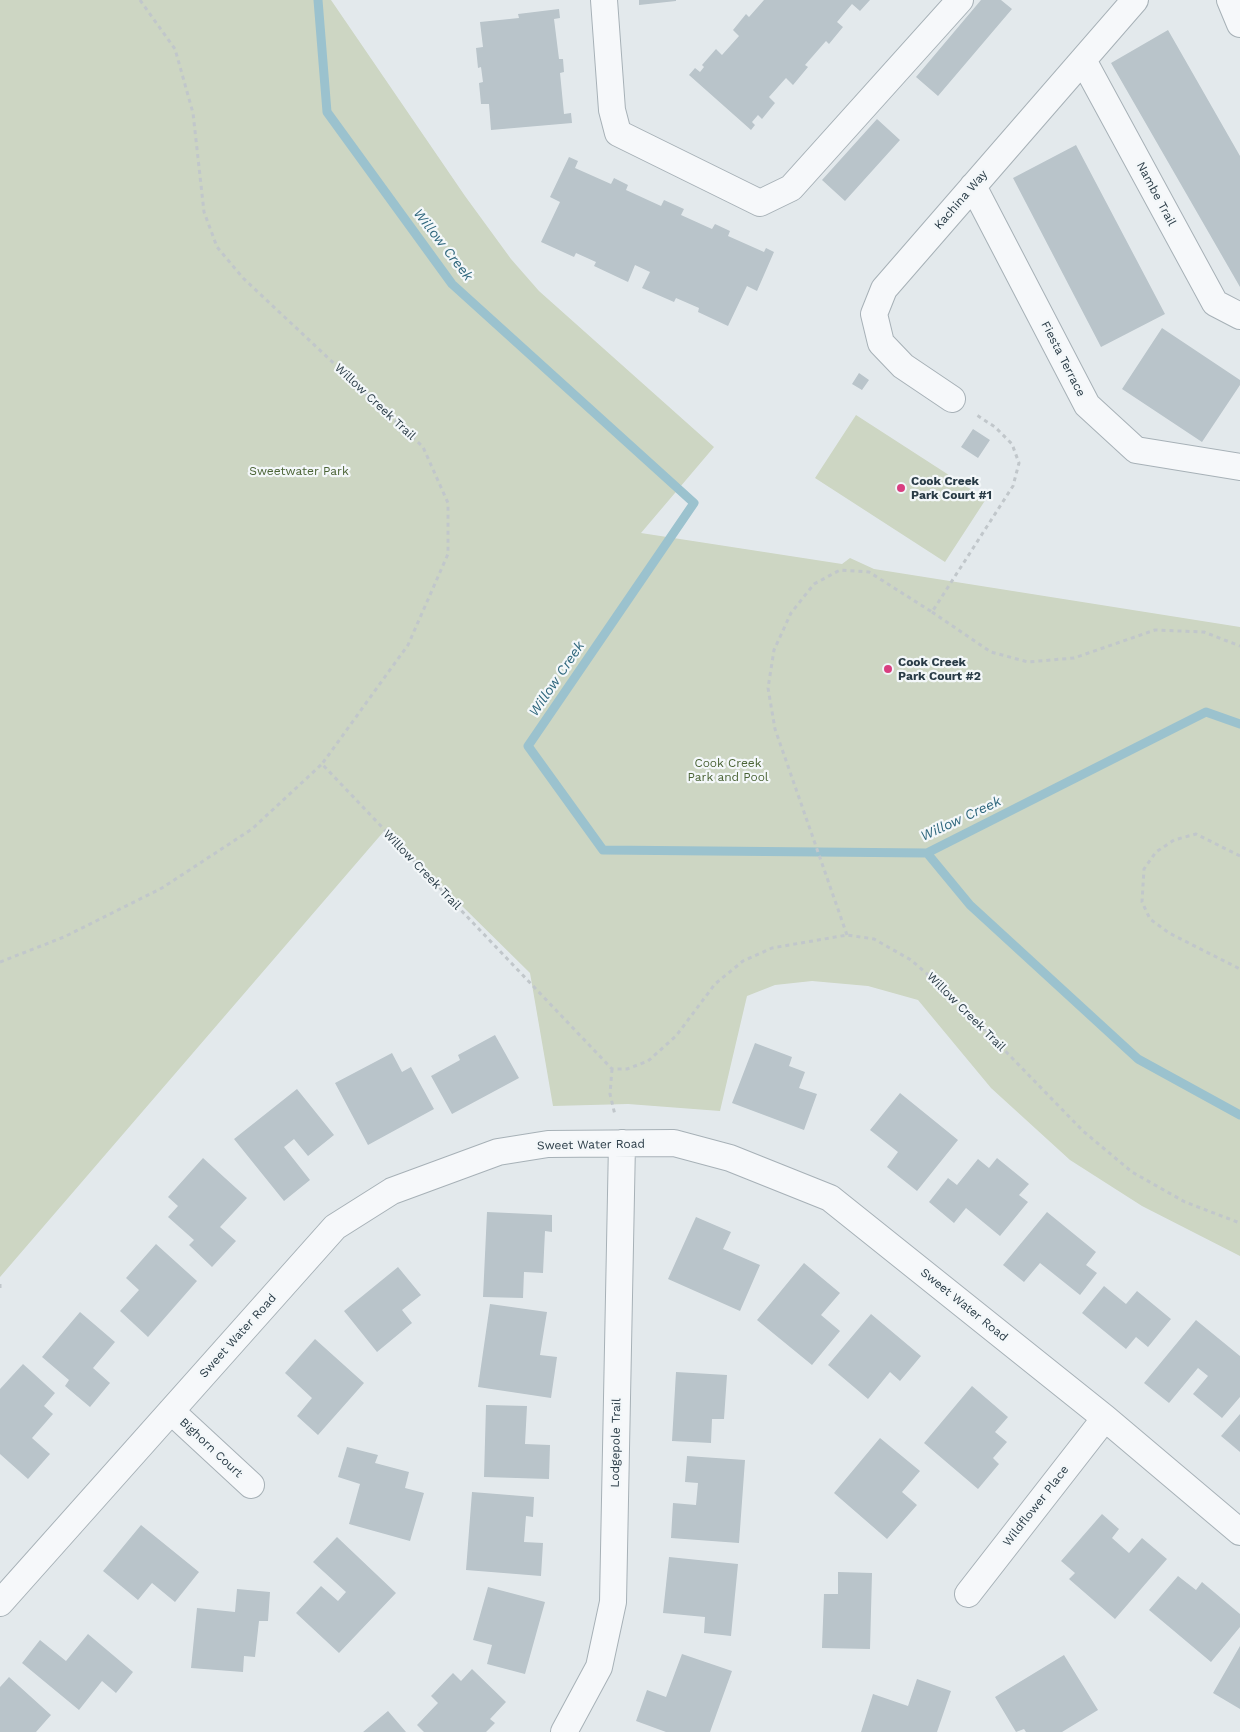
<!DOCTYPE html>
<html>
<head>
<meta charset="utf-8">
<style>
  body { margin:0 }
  canvas { display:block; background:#e3e9ec }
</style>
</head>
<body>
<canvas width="1240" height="1732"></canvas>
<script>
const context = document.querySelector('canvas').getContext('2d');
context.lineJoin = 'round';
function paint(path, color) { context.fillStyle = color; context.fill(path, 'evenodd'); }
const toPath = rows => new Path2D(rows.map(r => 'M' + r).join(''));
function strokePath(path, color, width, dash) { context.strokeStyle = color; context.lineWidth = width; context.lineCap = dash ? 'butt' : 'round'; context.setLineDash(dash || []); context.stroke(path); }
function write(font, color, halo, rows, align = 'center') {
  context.font = font + ' "Work Sans",sans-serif'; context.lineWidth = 4.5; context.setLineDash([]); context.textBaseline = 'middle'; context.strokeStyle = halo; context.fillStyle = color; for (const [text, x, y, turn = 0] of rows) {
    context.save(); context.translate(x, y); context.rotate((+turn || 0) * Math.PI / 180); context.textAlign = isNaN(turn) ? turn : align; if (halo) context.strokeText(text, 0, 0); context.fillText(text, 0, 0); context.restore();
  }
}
paint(toPath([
  [0,0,331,0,465,196,511,259,539,291,714,447,641,533,842,564,850,558,874,569,1240,627,1240,1256,1142,1206,1070,1160,991,1088,918,1000,868,986,812,981,775,985,747,996,720,1111,628,1104,553,1106,530,973,385,830,0,1277],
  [856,415,986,499,945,562,815,478]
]), '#cdd6c3');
strokePath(toPath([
  [318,0,327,112,452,284,694,503,528,746,603,850,927,853,1206,712,1240,724],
  [927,853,970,905,1138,1059,1240,1115]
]), '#9bc2ce', 9);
paint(toPath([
  [639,0,676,0,676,1,639,5],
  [764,0,870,0,860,11,852,4,837,22,843,27,829,44,826,41,805,65,808,67,793,85,786,78,769,97,775,103,762,119,758,115,752,122,755,125,751,130,689,75,695,68,700,72,704,67,702,65,716,49,722,55,739,36,733,30,746,14,749,17],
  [981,0,1001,0,1012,9,938,96,916,77],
  [559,9,560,18,554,19,559,59,563,59,564,72,560,73,564,114,571,113,572,123,491,130,489,104,481,104,479,83,483,82,481,67,478,68,476,48,483,47,480,22,519,18,518,14],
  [1168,30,1240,156,1240,287,1111,63],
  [877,119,900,140,845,201,822,180],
  [1076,145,1165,314,1101,347,1013,178],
  [569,157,578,161,575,168,611,184,614,178,628,185,626,190,661,206,664,200,684,209,681,215,712,229,715,224,730,231,728,236,764,252,766,248,774,252,757,291,747,286,728,326,698,312,699,308,676,298,674,302,642,288,650,272,635,265,628,282,594,266,596,262,576,253,574,257,541,242,560,202,550,197],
  [1162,328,1240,380,1240,385,1202,442,1122,389],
  [859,373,869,380,862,390,852,384],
  [973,429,990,440,978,458,961,447],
  [495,1035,519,1078,452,1114,431,1076,460,1060,458,1055],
  [755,1043,792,1057,789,1066,805,1072,799,1088,817,1094,804,1130,732,1103],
  [392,1053,402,1072,411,1067,434,1109,368,1145,335,1083],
  [297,1089,334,1135,308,1156,294,1139,284,1147,310,1180,284,1201,234,1139],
  [900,1093,958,1140,917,1191,887,1167,898,1152,870,1130],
  [203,1158,247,1198,220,1227,236,1241,212,1267,189,1245,194,1240,168,1217,178,1206,168,1197],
  [997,1158,1029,1184,1019,1195,1028,1202,1000,1236,966,1208,954,1223,929,1202,948,1178,957,1185,978,1159,989,1168],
  [487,1212,552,1215,552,1232,545,1231,543,1273,524,1272,523,1298,483,1297],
  [1047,1212,1096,1252,1086,1265,1097,1273,1080,1295,1040,1263,1024,1282,1003,1265],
  [696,1217,731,1232,723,1249,760,1265,740,1311,668,1279],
  [156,1244,197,1281,148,1337,120,1311,139,1290,126,1278],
  [804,1263,840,1293,821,1315,840,1331,812,1365,757,1320],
  [398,1267,421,1295,402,1310,412,1323,377,1352,344,1311],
  [1104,1286,1126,1304,1137,1291,1171,1319,1148,1347,1136,1337,1126,1349,1082,1313],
  [490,1304,547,1312,540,1355,557,1357,551,1398,478,1387],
  [80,1312,115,1342,93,1368,110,1383,90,1407,65,1386,69,1380,42,1357],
  [871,1314,921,1356,900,1381,890,1372,868,1399,828,1365],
  [1196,1320,1240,1356,1240,1397,1222,1418,1193,1394,1208,1376,1198,1368,1169,1403,1144,1383],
  [315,1339,364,1383,318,1435,297,1416,312,1398,285,1373],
  [23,1364,55,1393,44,1406,53,1414,32,1438,50,1454,28,1479,0,1454,0,1389],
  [676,1372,727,1375,724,1419,712,1419,711,1443,672,1441],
  [972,1386,1008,1417,995,1432,1007,1442,993,1458,999,1464,978,1489,924,1443],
  [486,1405,527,1406,525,1444,550,1445,549,1479,484,1477],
  [1240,1414,1240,1452,1221,1436],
  [880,1438,920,1471,902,1492,917,1505,887,1539,834,1493],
  [347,1447,378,1455,375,1463,409,1472,405,1488,424,1493,410,1541,349,1524,360,1484,338,1477],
  [687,1456,745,1460,739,1543,671,1538,673,1503,696,1505,698,1483,685,1482],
  [472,1492,534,1497,533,1517,526,1516,524,1542,543,1543,541,1576,466,1570],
  [1102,1514,1119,1529,1112,1538,1129,1553,1142,1538,1167,1559,1115,1619,1069,1579,1075,1573,1061,1561],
  [141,1525,199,1572,175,1602,152,1583,138,1600,103,1571],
  [337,1537,396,1593,339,1653,296,1613,321,1586,338,1601,346,1592,313,1562],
  [669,1557,738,1564,731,1636,704,1633,705,1617,663,1613],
  [838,1572,872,1573,870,1649,822,1648,824,1594,838,1594],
  [1178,1576,1196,1590,1202,1582,1240,1614,1240,1627,1211,1662,1149,1610],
  [488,1587,545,1602,525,1674,487,1664,492,1645,473,1640],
  [237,1589,270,1592,268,1621,259,1621,255,1657,244,1656,243,1672,191,1668,197,1608,235,1612],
  [88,1634,133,1672,116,1693,102,1681,79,1710,22,1663,40,1640,66,1661],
  [1240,1646,1240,1709,1213,1693],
  [682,1654,732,1671,710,1732,666,1732,636,1721,647,1690,666,1697],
  [1064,1655,1098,1710,1062,1732,1026,1732,1024,1729,1016,1732,995,1697],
  [472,1669,506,1702,490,1719,495,1723,486,1732,424,1732,417,1725,438,1703,431,1696,453,1673,461,1681],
  [9,1677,51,1715,36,1732,0,1732,0,1687],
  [917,1679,951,1691,937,1732,861,1732,873,1694,908,1706],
  [388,1711,406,1732,363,1732]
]), '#b9c4ca');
const street = toPath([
  [604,0,612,110,618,133,760,203,791,188,960,0],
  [1230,0,1240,24],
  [1083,60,1215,303,1240,316],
  [973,186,1087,405,1136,450,1240,467],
  [952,399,903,366,881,343,874,314,884,289,1135,0],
  [171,1411,251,1485],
  [968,1594,1105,1418],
  [0,1603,335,1227,392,1191,498,1152,548,1144,674,1143,730,1158,830,1198,1105,1418,1240,1532],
  [564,1732,599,1667,613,1602,622,1143]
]);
strokePath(street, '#a7b1b7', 28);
strokePath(toPath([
  [140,0,175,49,193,113,204,212,217,247,243,278,423,447,448,503,448,554,408,645,322,764,612,1069,627,1069,648,1061,676,1036,715,984,743,961,772,948,847,935,874,939,911,960,947,991,1083,1131,1132,1172,1185,1202,1240,1223],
  [932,612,991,652,1028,662,1074,658,1155,630,1204,632,1240,646],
  [1240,856,1196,834,1174,840,1156,852,1144,869,1142,902,1150,919,1169,933,1240,969],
  [847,935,775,729,768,688,774,650,791,613,814,584,840,570,869,572,932,612,1013,486,1019,463,1012,444,995,427,975,414],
  [0,962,64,937,162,888,252,829,322,764],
  [612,1069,610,1094,615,1115],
  [0,1284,0,1289]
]), '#c1c7cb', 3, [4, 4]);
strokePath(street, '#f6f8fa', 26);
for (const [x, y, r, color] of [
  [901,488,5,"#d93f80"],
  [888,669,5,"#d93f80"]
]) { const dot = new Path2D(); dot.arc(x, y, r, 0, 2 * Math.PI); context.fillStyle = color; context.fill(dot); strokePath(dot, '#f3f7f9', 2); }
write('12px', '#293b46', '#f3f7f9', [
  ["Nambe Trail",1156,194,62],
  ["Kachina Way",961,200,-49],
  ["Fiesta Terrace",1063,359,63],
  ["Willow Creek Trail",375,402,43],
  ["Willow Creek Trail",422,870,46],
  ["Willow Creek Trail",966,1012,45],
  ["Sweet Water Road",591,1145,-1],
  ["Sweet Water Road",964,1305,39],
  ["Sweet Water Road",238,1336,-48],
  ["Lodgepole Trail",616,1443,-89],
  ["Bighorn Court",211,1448,43],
  ["Wildflower Place",1036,1506,-52]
]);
write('12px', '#4a6335', '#f3f7f9', [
  ["Sweetwater Park",299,471],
  ["Cook Creek",728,763],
  ["Park and Pool",728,777]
]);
write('bold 12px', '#293b46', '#f3f7f9', [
  ["Cook Creek",911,481],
  ["Park Court #1",911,495],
  ["Cook Creek",898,662],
  ["Park Court #2",898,676]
], 'left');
write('italic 14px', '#2f677d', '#f3f7f9', [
  ["Willow Creek",443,245,52],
  ["Willow Creek",557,679,-56],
  ["Willow Creek",961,819,-25]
]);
</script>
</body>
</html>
